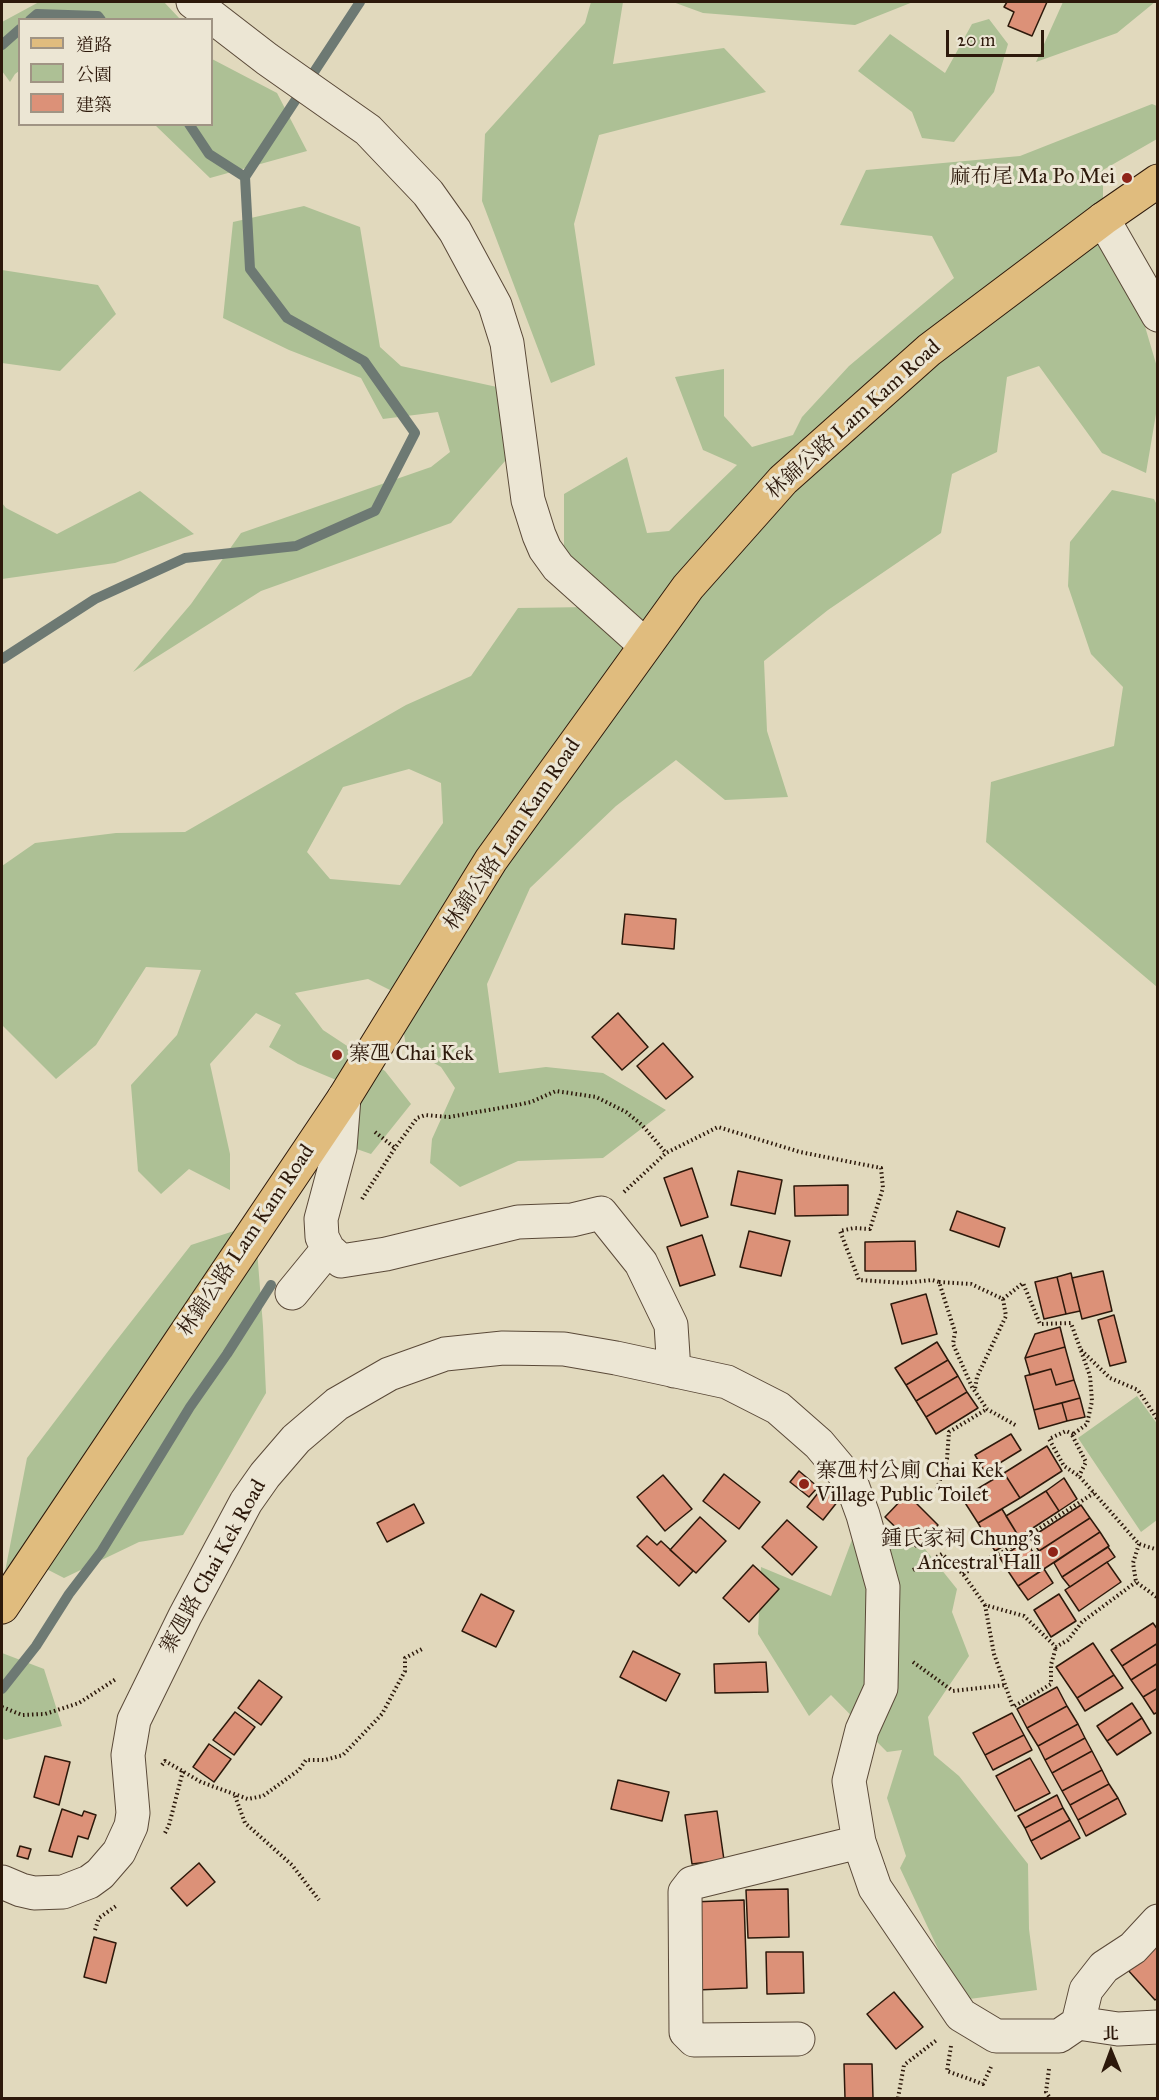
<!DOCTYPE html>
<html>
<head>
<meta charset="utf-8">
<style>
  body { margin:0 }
  #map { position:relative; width:1159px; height:2100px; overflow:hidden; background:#e1d9bd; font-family:"IM FELL Great Primer","Noto Serif TC",serif }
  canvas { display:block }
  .frame { position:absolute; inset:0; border:3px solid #2d190b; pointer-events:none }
  .legend { position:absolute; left:18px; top:18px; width:195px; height:108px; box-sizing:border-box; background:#ece6d4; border:2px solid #a09484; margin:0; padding:8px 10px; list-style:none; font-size:18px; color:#2d190b }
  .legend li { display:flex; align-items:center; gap:12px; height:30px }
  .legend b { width:30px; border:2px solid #a09484 }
  .north { position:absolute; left:1081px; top:2022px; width:60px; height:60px; -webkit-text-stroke:4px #ece6d4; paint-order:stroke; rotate:359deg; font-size:16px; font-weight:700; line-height:24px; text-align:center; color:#2d190b }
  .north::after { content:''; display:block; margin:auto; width:21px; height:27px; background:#2d190b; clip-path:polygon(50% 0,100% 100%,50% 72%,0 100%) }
  .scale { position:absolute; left:946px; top:30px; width:98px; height:27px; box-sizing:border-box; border:3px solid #2d190b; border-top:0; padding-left:8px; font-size:18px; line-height:21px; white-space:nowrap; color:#2d190b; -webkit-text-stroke:4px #ece6d4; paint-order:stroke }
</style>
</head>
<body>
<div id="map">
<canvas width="1159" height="2100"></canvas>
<div class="frame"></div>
<ul class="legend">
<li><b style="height:8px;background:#e0bc7e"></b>道路</li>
<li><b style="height:16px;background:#adc095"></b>公園</li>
<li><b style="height:16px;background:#dc9178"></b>建築</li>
</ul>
<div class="north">北</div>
<div class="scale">20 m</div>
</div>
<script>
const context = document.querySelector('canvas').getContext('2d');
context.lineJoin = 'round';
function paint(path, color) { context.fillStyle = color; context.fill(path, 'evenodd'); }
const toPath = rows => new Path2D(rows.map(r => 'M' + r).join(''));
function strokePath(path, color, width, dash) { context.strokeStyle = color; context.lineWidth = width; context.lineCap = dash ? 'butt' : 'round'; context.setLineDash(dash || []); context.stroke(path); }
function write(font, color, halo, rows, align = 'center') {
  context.font = font + ' "IM FELL Great Primer","Noto Serif TC",serif'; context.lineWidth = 6; context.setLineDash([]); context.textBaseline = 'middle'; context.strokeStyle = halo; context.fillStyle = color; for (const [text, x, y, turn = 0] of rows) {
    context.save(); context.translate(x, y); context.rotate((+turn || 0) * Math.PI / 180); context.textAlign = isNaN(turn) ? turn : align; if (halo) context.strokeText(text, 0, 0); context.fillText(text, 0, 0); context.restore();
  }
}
paint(toPath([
  [39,2,164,2,180,19,20,20,19,71,15,74,10,82,2,71,2,22],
  [591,2,623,2,613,64,724,48,766,92,599,135,574,224,595,365,551,383,482,201,485,134,585,23],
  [673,2,913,2,855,25,703,13],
  [1063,2,1155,2,1117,33,1036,62],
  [989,19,1008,44,994,92,954,142,922,138,912,112,858,71,890,34,945,73,972,24],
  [212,59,277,93,307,151,210,178,155,125,212,124],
  [1152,104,1157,106,1157,139,1103,170,1103,253,1141,313,1157,367,1157,408,1146,473,1102,453,1039,366,1007,377,997,452,952,474,941,533,828,610,764,661,767,731,788,797,725,800,676,760,616,806,530,888,487,984,499,1073,546,1067,603,1073,666,1110,603,1158,518,1161,460,1187,430,1163,432,1139,455,1088,441,1067,406,1047,398,994,368,979,295,993,323,1030,385,1071,411,1104,371,1154,331,1140,341,1082,298,1064,269,1047,281,1025,256,1013,210,1064,230,1154,230,1190,189,1169,161,1194,138,1171,131,1085,177,1035,201,970,146,967,96,1045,56,1079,2,1025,2,866,35,843,116,833,185,832,406,705,471,676,518,608,590,607,564,552,564,494,627,457,647,533,669,531,737,465,703,450,675,377,724,369,724,416,752,447,793,435,802,417,849,366,954,278,932,236,840,225,866,170,1020,156],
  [409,769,441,783,443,823,400,885,330,879,307,852,343,787],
  [304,206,360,227,380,347,401,366,497,387,512,453,451,523,261,591,133,672,191,604,241,533,431,467,450,452,438,412,383,419,361,378,289,350,223,318,233,222],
  [2,270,98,285,116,314,60,371,2,363],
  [1112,490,1154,499,1157,505,1157,987,986,842,991,782,1114,746,1123,687,1091,654,1068,586,1070,542],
  [140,491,194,534,115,563,2,579,2,503,6,508,57,534],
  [237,1230,257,1250,263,1326,266,1393,183,1535,139,1542,64,1578,25,1558,3,1582,27,1458,109,1350,191,1245],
  [1137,1396,1158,1425,1157,1520,1141,1532,1078,1438],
  [853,1537,925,1549,957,1589,952,1612,969,1656,928,1717,934,1755,959,1776,1028,1864,1029,1929,1037,1990,962,2000,900,1868,906,1856,887,1798,902,1750,887,1752,831,1695,809,1716,758,1634,761,1567,831,1596],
  [2,1653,44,1669,62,1726,6,1740,2,1738]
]), '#adc095');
strokePath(toPath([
  [30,20,37,14,98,16,101,20],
  [2,45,20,29],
  [189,124,209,154,245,177],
  [2,659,95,599,185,558,296,546,375,511,415,433,364,361,287,318,250,269,245,177,360,2],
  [2,1689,36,1646,69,1594,101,1552,190,1407,227,1354,271,1285]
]), '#6d7973', 10);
const building = toPath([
  [1007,2,1047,2,1032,36,1008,26,1014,12,1004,7,1007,2],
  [625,914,676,919,674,949,622,944,625,914],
  [618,1013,648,1047,622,1070,592,1037,618,1013],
  [663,1043,693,1077,666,1099,637,1066,663,1043],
  [692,1168,708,1217,681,1226,664,1178,692,1168],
  [738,1171,782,1180,775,1214,731,1205,738,1171],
  [848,1185,848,1215,795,1216,794,1186,848,1185],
  [957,1211,1005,1228,999,1247,950,1230,957,1211],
  [749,1231,790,1241,781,1276,740,1267,749,1231],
  [702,1235,715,1275,680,1286,667,1247,702,1235],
  [915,1241,916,1271,865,1271,865,1242,915,1241],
  [1103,1271,1112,1311,1082,1319,1072,1278,1103,1271],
  [1071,1273,1080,1311,1066,1314,1057,1277,1071,1273],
  [1057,1277,1066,1314,1044,1319,1035,1282,1057,1277],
  [926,1294,937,1334,902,1344,891,1304,926,1294],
  [1114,1315,1126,1362,1110,1366,1098,1320,1114,1315],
  [1060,1327,1065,1347,1025,1358,1035,1334,1060,1327],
  [937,1342,948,1360,906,1385,895,1368,937,1342],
  [1065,1347,1074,1380,1056,1385,1051,1369,1030,1375,1025,1358,1065,1347],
  [948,1360,958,1376,916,1401,906,1385,948,1360],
  [1051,1369,1056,1385,1074,1380,1080,1398,1034,1410,1025,1376,1051,1369],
  [958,1376,967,1392,926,1417,916,1401,958,1376],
  [967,1392,978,1408,936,1434,926,1417,967,1392],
  [1080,1398,1085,1417,1067,1421,1062,1403,1080,1398],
  [1062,1403,1067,1421,1039,1429,1034,1410,1062,1403],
  [1011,1434,1021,1450,985,1472,975,1455,1011,1434],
  [1047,1446,1062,1471,1020,1498,1004,1473,1047,1446],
  [799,1471,818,1487,809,1497,790,1482,799,1471],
  [1004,1473,1020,1498,978,1523,962,1498,1004,1473],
  [724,1474,760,1502,739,1529,703,1501,724,1474],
  [663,1475,692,1509,665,1531,637,1497,663,1475],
  [1064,1478,1077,1499,1059,1511,1046,1491,1064,1478],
  [822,1488,838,1501,823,1520,807,1507,822,1488],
  [1046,1491,1059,1511,1019,1537,1006,1516,1046,1491],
  [907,1494,938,1525,916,1547,885,1517,907,1494],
  [414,1504,424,1523,387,1542,377,1523,414,1504],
  [1081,1505,1090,1518,1039,1551,1030,1538,1081,1505],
  [1002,1509,1019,1537,995,1551,978,1523,1002,1509],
  [700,1517,726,1541,696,1573,670,1550,700,1517],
  [1090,1518,1100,1532,1018,1586,1008,1571,1090,1518],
  [787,1520,817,1547,792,1575,762,1547,787,1520],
  [1100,1532,1109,1546,1062,1577,1054,1563,1100,1532],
  [647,1536,657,1545,661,1541,693,1571,679,1586,637,1546,647,1536],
  [1026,1541,1034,1554,1008,1571,1000,1558,1026,1541],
  [1108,1547,1115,1557,1070,1587,1062,1577,1108,1547],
  [1107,1562,1121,1582,1079,1611,1065,1590,1107,1562],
  [753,1565,779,1589,749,1622,723,1598,753,1565],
  [1044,1569,1053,1583,1028,1600,1018,1586,1044,1569],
  [481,1594,514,1611,496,1647,462,1631,481,1594],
  [1059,1594,1076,1621,1051,1637,1034,1610,1059,1594],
  [1153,1623,1158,1630,1158,1643,1122,1666,1111,1650,1153,1623],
  [1093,1643,1114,1675,1077,1698,1056,1667,1093,1643],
  [1158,1643,1158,1663,1131,1680,1122,1666,1158,1643],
  [633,1651,680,1674,666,1701,620,1677,633,1651],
  [766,1662,768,1692,715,1693,714,1664,766,1662],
  [1158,1663,1158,1688,1143,1697,1131,1680,1158,1663],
  [1114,1675,1123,1688,1085,1711,1077,1698,1114,1675],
  [259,1680,282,1697,261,1725,238,1708,259,1680],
  [1057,1687,1067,1706,1027,1728,1017,1709,1057,1687],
  [1158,1688,1158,1712,1154,1714,1143,1697,1158,1688],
  [1132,1703,1142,1718,1107,1741,1097,1726,1132,1703],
  [1067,1706,1078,1724,1038,1746,1027,1728,1067,1706],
  [235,1712,255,1727,234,1755,213,1740,235,1712],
  [1012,1713,1024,1735,985,1755,973,1733,1012,1713],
  [1142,1718,1151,1733,1117,1755,1107,1741,1142,1718],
  [1078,1724,1085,1738,1045,1760,1038,1746,1078,1724],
  [1024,1735,1032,1750,993,1770,985,1755,1024,1735],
  [1085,1738,1092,1751,1052,1773,1045,1760,1085,1738],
  [209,1744,231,1759,214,1782,193,1767,209,1744],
  [1092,1751,1102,1770,1062,1791,1052,1773,1092,1751],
  [45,1756,70,1762,59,1805,34,1797,45,1756],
  [1030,1758,1050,1793,1015,1811,996,1776,1030,1758],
  [1102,1770,1109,1784,1070,1805,1062,1791,1102,1770],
  [618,1780,669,1792,662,1821,611,1809,618,1780],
  [1109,1784,1118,1798,1078,1820,1070,1805,1109,1784],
  [1057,1795,1063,1808,1025,1828,1018,1816,1057,1795],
  [1118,1798,1126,1814,1086,1836,1078,1820,1118,1798],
  [1063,1808,1070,1820,1031,1841,1025,1828,1063,1808],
  [62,1809,82,1816,84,1811,96,1815,88,1839,78,1836,72,1857,49,1851,62,1809],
  [717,1811,724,1860,692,1864,685,1815,717,1811],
  [1070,1820,1080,1838,1041,1859,1031,1841,1070,1820],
  [20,1846,31,1849,28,1859,17,1856,20,1846],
  [199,1863,215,1882,187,1906,171,1888,199,1863],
  [788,1889,789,1937,748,1938,746,1890,788,1889],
  [744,1900,747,1988,696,1990,692,1902,744,1900],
  [94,1937,116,1943,106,1983,84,1977,94,1937],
  [1156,1944,1158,1947,1158,1998,1155,2000,1127,1969,1156,1944],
  [766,1952,803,1952,804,1993,767,1994,766,1952],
  [894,1992,923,2027,896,2049,867,2014,894,1992],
  [844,2064,872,2064,873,2098,845,2098,844,2064]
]);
paint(building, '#dc9178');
strokePath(building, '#2d190b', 1.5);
const minor = toPath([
  [193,2,267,59,368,130,428,193,455,231,495,305,507,343,528,500,539,535,545,549,558,567,645,645],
  [1103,219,1158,315],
  [344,1098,340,1148,321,1219,322,1237,328,1249,341,1261,386,1254,518,1222,572,1220,601,1213,641,1263,671,1325,674,1371],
  [292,1293,328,1249],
  [2,1882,21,1890,34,1893,63,1892,89,1882,100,1874,119,1852,131,1826,133,1813,128,1755,134,1720,185,1616,246,1502,265,1475,296,1439,337,1404,389,1374,445,1354,503,1348,564,1349,616,1358,727,1382,778,1408,819,1444,851,1482,863,1515,883,1587,881,1688,862,1730,849,1781,859,1842,875,1888,961,2015,996,2036,1059,2036,1078,2023,1118,2029,1158,2027],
  [1078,2023,1086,1990,1104,1967,1133,1948,1158,1921],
  [798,2039,694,2040,686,2032,685,1892,692,1883,859,1842]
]);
const major = toPath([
  [2,1607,344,1098,491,860,688,587,783,480,929,350,1103,219,1158,181]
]);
strokePath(minor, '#5a4938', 35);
strokePath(major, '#2d190b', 35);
strokePath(toPath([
  [375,1132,395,1148],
  [624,1192,666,1153,718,1127,800,1152,881,1168,883,1188,870,1229,854,1228,840,1231,859,1280,904,1283,932,1280,939,1282,955,1332,953,1344,972,1387,987,1409,1017,1426],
  [362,1199,395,1148,417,1118,425,1115,449,1117,517,1105,531,1102,556,1091,596,1097,626,1112,642,1125,666,1153],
  [939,1282,971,1284,1003,1299,1006,1316,977,1377,975,1389],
  [1003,1299,1023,1283,1040,1324,1071,1323,1090,1376,1092,1401,1087,1424,1072,1435,1086,1462,1079,1476],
  [1081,1350,1110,1378,1138,1390,1158,1420],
  [1073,1434,1066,1431,1049,1439,1064,1466,1079,1476,1139,1544,1158,1550],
  [937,1489,947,1459,949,1432,987,1409],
  [1139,1544,1133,1563,1136,1582,1158,1598],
  [913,1570,942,1554,963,1574,985,1605,1024,1616,1056,1647,1068,1640,1082,1622,1136,1582],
  [963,1574,993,1556,1001,1553,1094,1493],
  [985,1605,994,1654,1013,1707,1051,1684,1051,1665,1056,1647],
  [913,1662,953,1691,1005,1685],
  [2,1707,22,1715,45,1714,79,1703,116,1679],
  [162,1765,165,1761,201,1782,248,1799,263,1796,299,1770,306,1760,325,1760,343,1755,382,1714,405,1671,405,1658,422,1649],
  [235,1796,245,1823,292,1865,319,1900],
  [165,1833,169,1825,183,1771],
  [95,1930,99,1918,116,1906],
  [951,2046,947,2071,983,2084,991,2067],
  [1049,2069,1046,2092,1050,2098],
  [898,2098,904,2065,938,2039]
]), '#2d190b', 4, [1.5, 3]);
strokePath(minor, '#ece6d4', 33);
strokePath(major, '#e0bc7e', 33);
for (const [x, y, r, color] of [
  [1127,178,6,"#8f2418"],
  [337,1055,6,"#8f2418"],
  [804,1484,6,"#8f2418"],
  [1053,1552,6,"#8f2418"]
]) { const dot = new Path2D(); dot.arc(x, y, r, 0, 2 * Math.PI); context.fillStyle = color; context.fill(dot); strokePath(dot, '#ece6d4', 2); }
write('21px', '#2d190b', '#ece6d4', [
  ["麻布尾 Ma Po Mei",1115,178],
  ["寨乪 Chai Kek",349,1055,"left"],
  ["寨乪村公廁 Chai Kek",816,1472,"left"],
  ["Village Public Toilet",816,1496,"left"],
  ["鍾氏家祠 Chung's",1041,1540],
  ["Ancestral Hall",1041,1564]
], 'right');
write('21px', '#2d190b', '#ece6d4', [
  ["林錦公路 Lam Kam Road",854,420,-42],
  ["林錦公路 Lam Kam Road",513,835,-56],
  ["林錦公路 Lam Kam Road",247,1241,-56],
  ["寨乪路 Chai Kek Road",214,1567,-61]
]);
</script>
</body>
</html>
